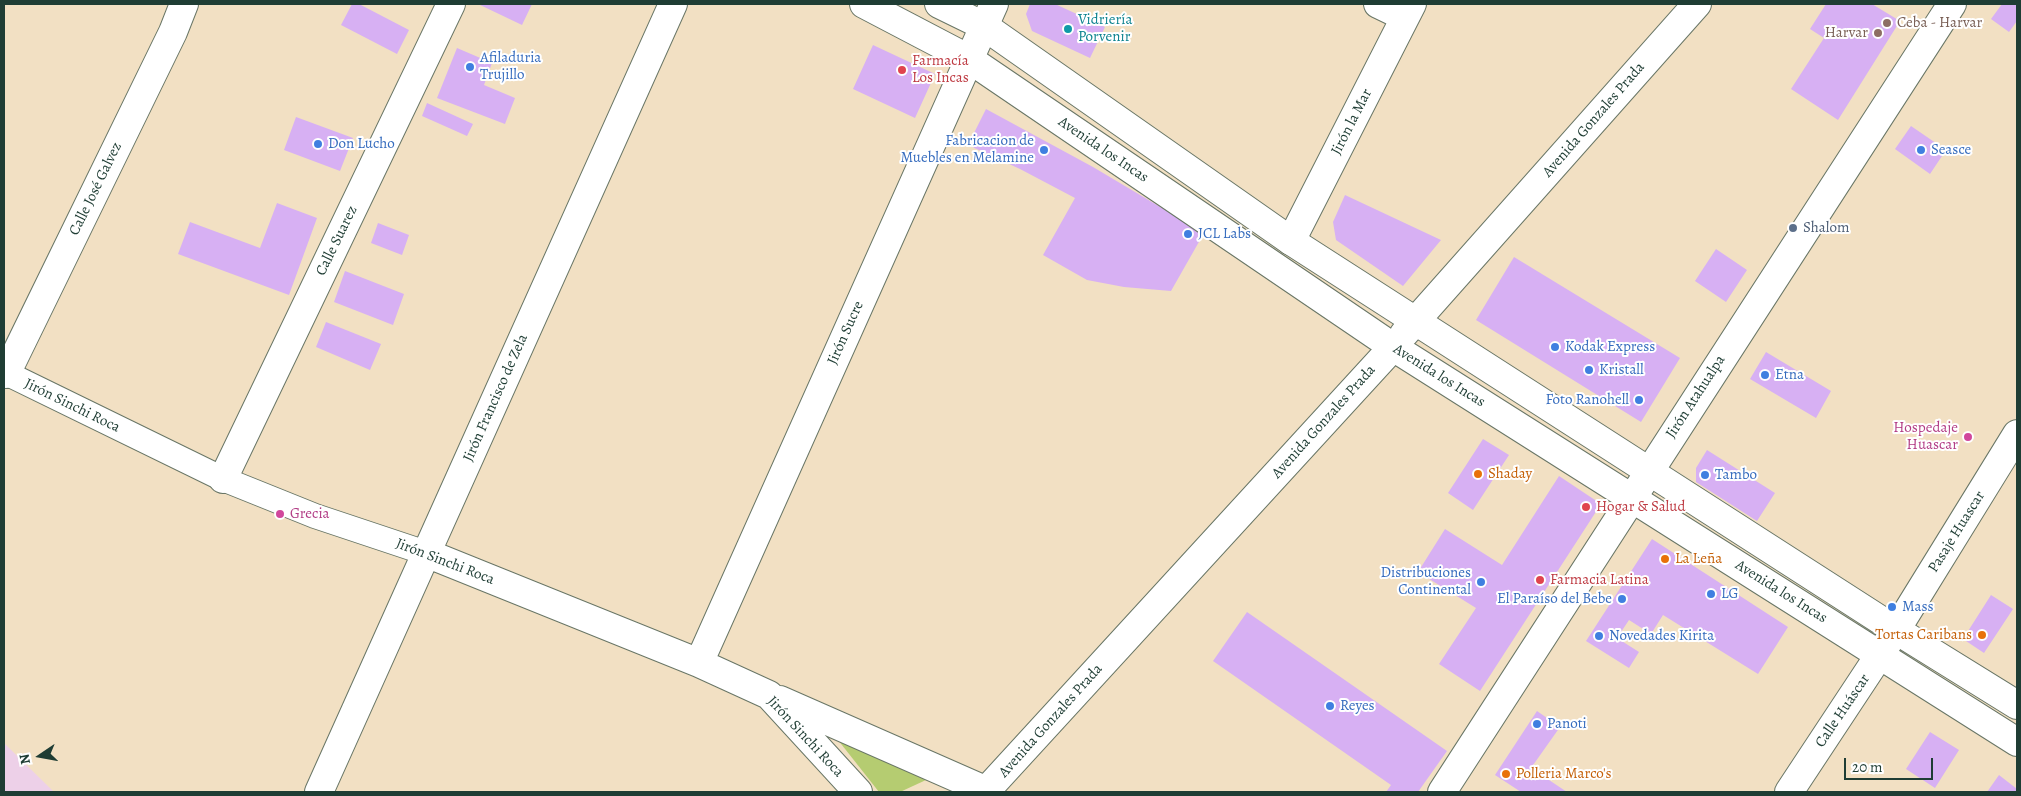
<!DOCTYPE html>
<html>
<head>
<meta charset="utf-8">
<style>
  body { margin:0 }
  #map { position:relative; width:2021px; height:796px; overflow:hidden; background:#f2e0c3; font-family:Alegreya,serif }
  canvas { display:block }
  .frame { position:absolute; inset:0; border:5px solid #1f3d34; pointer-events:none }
  .north { position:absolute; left:15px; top:731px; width:50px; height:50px; -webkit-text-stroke:4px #fff; paint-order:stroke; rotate:258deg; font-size:14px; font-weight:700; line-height:20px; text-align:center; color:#1f3d34 }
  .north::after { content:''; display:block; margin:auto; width:18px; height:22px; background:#1f3d34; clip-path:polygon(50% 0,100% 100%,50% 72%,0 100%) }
  .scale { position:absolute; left:1844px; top:758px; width:89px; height:22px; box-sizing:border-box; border:2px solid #1f3d34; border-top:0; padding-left:6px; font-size:15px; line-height:18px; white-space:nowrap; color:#1f3d34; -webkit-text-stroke:4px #fff; paint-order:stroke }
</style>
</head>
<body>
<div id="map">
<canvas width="2021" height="796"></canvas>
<div class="frame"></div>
<div class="north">N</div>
<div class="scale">20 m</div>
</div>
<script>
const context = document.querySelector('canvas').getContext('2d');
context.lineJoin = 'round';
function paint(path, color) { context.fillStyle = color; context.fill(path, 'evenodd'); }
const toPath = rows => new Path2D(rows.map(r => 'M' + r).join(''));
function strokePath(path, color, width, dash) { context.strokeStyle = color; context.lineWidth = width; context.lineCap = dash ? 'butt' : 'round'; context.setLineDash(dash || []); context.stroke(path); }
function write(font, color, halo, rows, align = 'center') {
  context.font = font + ' Alegreya,serif'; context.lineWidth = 4; context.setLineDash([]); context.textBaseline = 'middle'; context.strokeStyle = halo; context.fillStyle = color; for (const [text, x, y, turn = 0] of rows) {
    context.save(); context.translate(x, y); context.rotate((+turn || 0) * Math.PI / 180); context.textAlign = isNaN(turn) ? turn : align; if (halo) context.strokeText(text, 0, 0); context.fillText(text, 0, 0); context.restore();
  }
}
paint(toPath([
  [4,743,54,792,4,792]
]), '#edd0e8');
paint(toPath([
  [838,740,926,780,900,792,879,792]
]), '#b5cc71');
paint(toPath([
  [352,4,359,4,409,30,397,54,341,25],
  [478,4,532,4,522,25],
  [1030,4,1055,4,1105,27,1090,58,1032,31,1026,14],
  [1826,4,1872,4,1900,21,1838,120,1791,89,1824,38,1810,29],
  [2002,4,2017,4,2017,21,2009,32,1991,19],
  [873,45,935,74,915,118,853,89],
  [457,48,492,63,484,85,515,98,505,124,437,98],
  [427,103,473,124,467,136,422,116],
  [986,109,1093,167,1204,233,1171,291,1124,287,1087,280,1043,255,1075,198,1020,169,968,145],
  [296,117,353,138,340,171,284,150],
  [1911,126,1946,150,1930,174,1895,149],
  [1345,195,1441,240,1403,286,1336,240,1333,222],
  [277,203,317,218,289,295,178,254,190,222,260,248],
  [378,223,409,235,402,255,371,243],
  [1716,249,1747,270,1726,302,1695,281],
  [1514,257,1680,358,1641,422,1476,320],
  [345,271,404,294,393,325,334,302],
  [326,322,381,344,370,370,316,347],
  [1766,352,1831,391,1816,418,1750,379],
  [1483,439,1509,455,1473,510,1448,493],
  [1707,450,1775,493,1757,521,1696,482,1696,468],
  [1559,476,1601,504,1480,691,1439,664,1476,608,1418,572,1445,529,1502,565],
  [1652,539,1788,627,1758,674,1663,615,1651,634,1629,620,1617,638,1639,652,1629,668,1586,641],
  [1991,595,2013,609,1984,653,1963,639],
  [1247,612,1447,751,1418,792,1386,792,1391,785,1213,661],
  [1537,711,1560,727,1531,768,1567,792,1521,792,1495,775],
  [1930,732,1959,750,1935,788,1906,769],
  [1999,775,2017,789,2017,792,1987,792]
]), '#d7b0f3');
const pedestrian = toPath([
  [4,372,223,479,315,516,426,553]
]);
const minor = toPath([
  [1378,4,1405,17],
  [1291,241,1412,4],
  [6,374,173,32,184,4],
  [223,479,451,4],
  [426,553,699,663,769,695,858,792],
  [699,663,994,4],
  [780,700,987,791],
  [319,792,673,4],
  [985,792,1393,347],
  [1442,792,1952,4],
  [1789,792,1896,630,2017,434]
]);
const tertiary = toPath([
  [864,4,969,59,1393,347,2017,742],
  [939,4,984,26,1291,241,1896,630,2017,705],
  [1404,334,1697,4]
]);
strokePath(pedestrian, '#697666', 26);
strokePath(minor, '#697666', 30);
strokePath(tertiary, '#697666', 30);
strokePath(pedestrian, '#fff', 24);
strokePath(minor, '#fff', 28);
strokePath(tertiary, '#fff', 28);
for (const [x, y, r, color] of [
  [1887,23,5,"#8d6e63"],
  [1068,29,5,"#0f9aa8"],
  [1878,33,5,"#8d6e63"],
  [470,67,5,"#3f7fe0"],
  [902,70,5,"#e0444e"],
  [318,144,5,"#3f7fe0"],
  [1044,150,5,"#3f7fe0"],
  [1921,150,5,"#3f7fe0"],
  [1793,228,5,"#5c6f8a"],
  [1188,234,5,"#3f7fe0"],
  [1555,347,5,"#3f7fe0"],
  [1589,370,5,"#3f7fe0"],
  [1765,375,5,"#3f7fe0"],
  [1639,400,5,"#3f7fe0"],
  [1968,437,5,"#d1479c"],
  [1478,474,5,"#e8710a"],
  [1705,475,5,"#3f7fe0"],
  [1586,507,5,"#e0444e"],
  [280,514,5,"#d1479c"],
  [1665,559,5,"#e8710a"],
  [1540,580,5,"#e0444e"],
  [1481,582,5,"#3f7fe0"],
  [1711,594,5,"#3f7fe0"],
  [1622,599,5,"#3f7fe0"],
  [1892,607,5,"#3f7fe0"],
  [1982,635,5,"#e8710a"],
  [1599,636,5,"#3f7fe0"],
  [1330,706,5,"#3f7fe0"],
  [1537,724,5,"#3f7fe0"],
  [1506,774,5,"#e8710a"]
]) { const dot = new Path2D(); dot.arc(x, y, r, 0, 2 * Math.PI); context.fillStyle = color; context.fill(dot); strokePath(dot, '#fff', 2); }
write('15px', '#0d838f', '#fff', [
  ["Vidriería",1078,20],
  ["Porvenir",1078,37]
], 'left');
write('15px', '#785e54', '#fff', [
  ["Ceba - Harvar",1897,23],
  ["Harvar",1868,33,"right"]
], 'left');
write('15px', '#366cbe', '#fff', [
  ["Afiladuria",480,58],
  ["Trujillo",480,75],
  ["Fabricacion de",1034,141,"right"],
  ["Muebles en Melamine",1034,158,"right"],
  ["Don Lucho",328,144],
  ["Seasce",1931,150],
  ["JCL Labs",1198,234],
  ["Kodak Express",1565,347],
  ["Kristall",1599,370],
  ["Etna",1775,375],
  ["Foto Ranohell",1629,400,"right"],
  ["Tambo",1715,475],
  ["Distribuciones",1471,573,"right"],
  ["Continental",1471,590,"right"],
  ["LG",1721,594],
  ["El Paraíso del Bebe",1612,599,"right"],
  ["Mass",1902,607],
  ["Novedades Kirita",1609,636],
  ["Reyes",1340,706],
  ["Panoti",1547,724]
], 'left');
write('15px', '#be3a42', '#fff', [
  ["Farmacía",912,61],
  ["Los Incas",912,78],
  ["Hogar & Salud",1596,507],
  ["Farmacia Latina",1550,580]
], 'left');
write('15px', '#1f3d34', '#fff', [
  ["Avenida Gonzales Prada",1594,120,-49],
  ["Jirón la Mar",1352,122,-63],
  ["Avenida los Incas",1103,150,34],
  ["Calle José Galvez",96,189,-64],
  ["Calle Suarez",337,241,-64],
  ["Jirón Sucre",846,333,-66],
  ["Avenida los Incas",1439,376,32],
  ["Jirón Atahualpa",1696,397,-57],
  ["Jirón Francisco de Zela",496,398,-66],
  ["Jirón Sinchi Roca",72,406,26],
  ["Avenida Gonzales Prada",1324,422,-48],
  ["Pasaje Huascar",1957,532,-58],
  ["Jirón Sinchi Roca",445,562,21],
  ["Avenida los Incas",1781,592,32],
  ["Calle Huáscar",1843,711,-56],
  ["Avenida Gonzales Prada",1051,721,-48],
  ["Jirón Sinchi Roca",805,737,47]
]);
write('15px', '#4e5e75', '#fff', [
  ["Shalom",1803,228]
], 'left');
write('15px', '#b23c85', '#fff', [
  ["Hospedaje",1958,428],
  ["Huascar",1958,445],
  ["Grecia",290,514,"left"]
], 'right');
write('15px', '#c56008', '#fff', [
  ["Shaday",1488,474],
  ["La Leña",1675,559],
  ["Tortas Caribans",1972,635,"right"],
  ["Polleria Marco's",1516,774]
], 'left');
</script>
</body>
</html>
